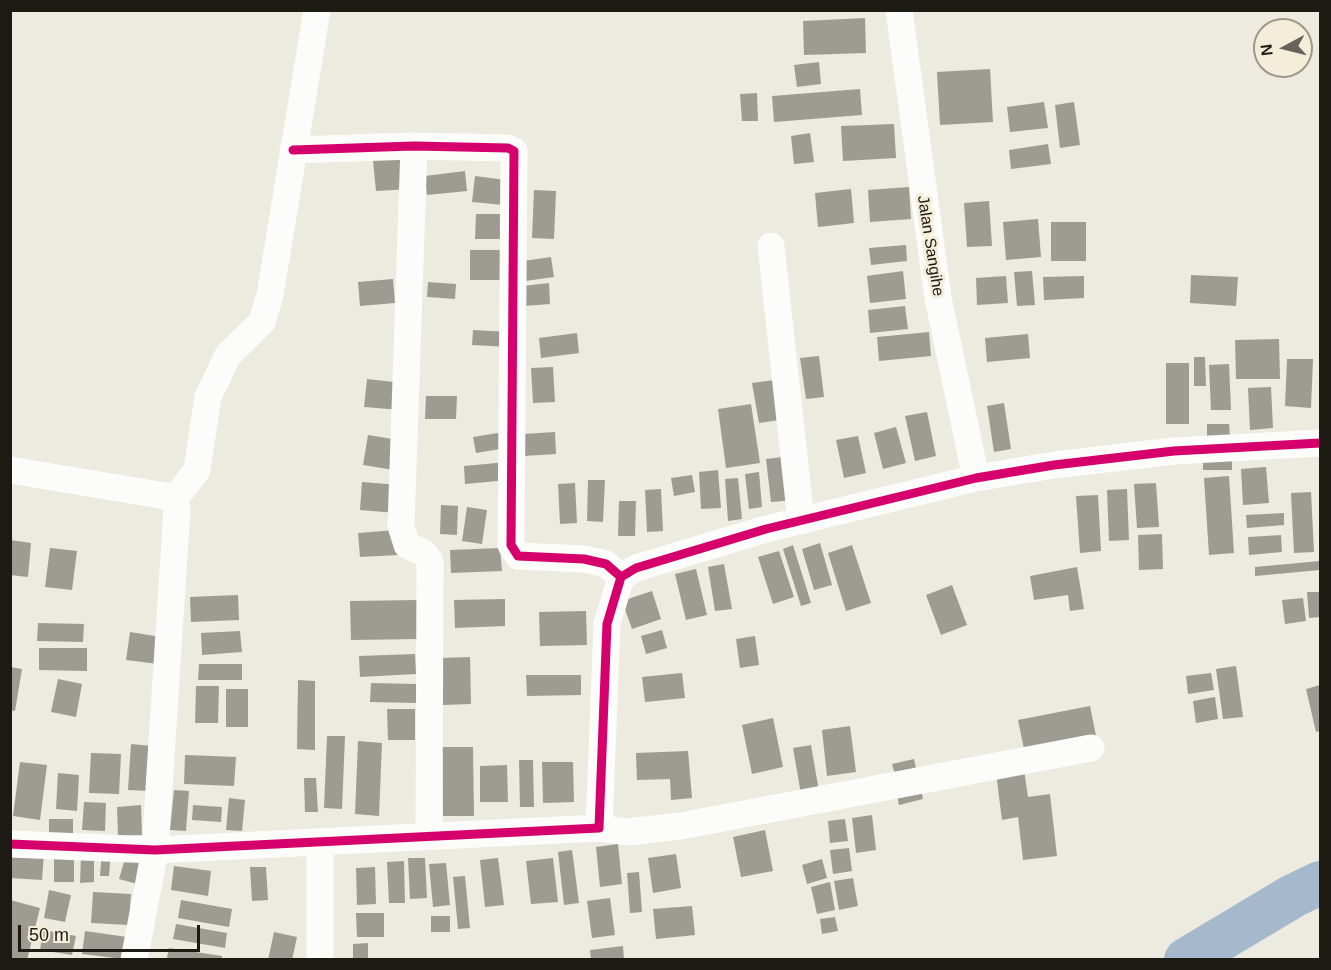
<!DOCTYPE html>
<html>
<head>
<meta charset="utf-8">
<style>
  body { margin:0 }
  #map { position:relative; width:1331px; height:970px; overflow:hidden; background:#edeadf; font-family:Helvetica,sans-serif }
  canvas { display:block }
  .frame { position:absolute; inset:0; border:12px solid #1c1a13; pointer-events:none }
  .north { position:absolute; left:1253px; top:18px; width:60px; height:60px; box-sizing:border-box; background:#f3edd9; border:2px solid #9d998a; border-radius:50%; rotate:263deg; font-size:16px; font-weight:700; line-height:24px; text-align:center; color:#1c1a13 }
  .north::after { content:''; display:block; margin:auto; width:21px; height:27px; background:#65635a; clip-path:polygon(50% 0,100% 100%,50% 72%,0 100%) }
  .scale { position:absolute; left:18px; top:925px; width:182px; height:27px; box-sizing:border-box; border:3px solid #1c1a13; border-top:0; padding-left:8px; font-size:18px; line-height:21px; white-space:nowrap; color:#1c1a13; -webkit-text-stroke:4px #f3edd9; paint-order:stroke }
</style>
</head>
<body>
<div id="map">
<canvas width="1331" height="970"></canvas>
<div class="frame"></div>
<div class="north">N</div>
<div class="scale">50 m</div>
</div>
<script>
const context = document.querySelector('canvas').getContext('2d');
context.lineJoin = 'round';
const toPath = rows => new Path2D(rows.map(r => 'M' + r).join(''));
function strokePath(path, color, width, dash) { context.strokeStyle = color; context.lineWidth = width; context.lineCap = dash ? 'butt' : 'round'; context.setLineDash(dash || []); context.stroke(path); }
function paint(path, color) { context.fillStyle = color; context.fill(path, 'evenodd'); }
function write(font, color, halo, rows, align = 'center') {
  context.font = font + ' Helvetica,sans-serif'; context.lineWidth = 6; context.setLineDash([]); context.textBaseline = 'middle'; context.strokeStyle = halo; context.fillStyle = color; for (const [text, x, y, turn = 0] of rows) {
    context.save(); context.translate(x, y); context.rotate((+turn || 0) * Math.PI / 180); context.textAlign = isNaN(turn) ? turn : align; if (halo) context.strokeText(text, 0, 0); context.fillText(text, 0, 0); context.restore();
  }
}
strokePath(toPath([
  [1186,960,1293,896,1320,883]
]), '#a5b8cc', 44);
paint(toPath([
  [865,18,866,53,804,55,803,21],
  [819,62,821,84,797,87,794,65],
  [990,69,993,122,940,125,937,72],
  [860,89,862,115,774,122,772,96],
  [757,93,758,121,742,121,740,94],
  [1044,102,1048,128,1010,132,1007,107],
  [1074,102,1080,145,1060,148,1055,105],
  [894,124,896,158,843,161,841,126],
  [810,133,814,162,794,164,791,136],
  [1048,144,1051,164,1011,169,1009,150],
  [408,158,410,189,376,191,373,160],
  [465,171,467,191,427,195,425,176],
  [475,176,506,180,504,205,472,202],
  [909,187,911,219,870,222,868,190],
  [851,189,854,223,818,227,815,193],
  [534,190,556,191,554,239,532,238],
  [989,201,992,246,967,247,964,203],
  [476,214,508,214,508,239,475,239],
  [1038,219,1041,257,1006,260,1003,222],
  [1051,222,1086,222,1086,261,1051,261],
  [906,245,907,261,871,265,869,248],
  [470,250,508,250,508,280,470,280],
  [551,257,554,277,525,281,523,261],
  [903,271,906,299,870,303,867,276],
  [1032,271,1035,305,1017,306,1014,272],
  [1191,275,1238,277,1236,306,1190,303],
  [1006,276,1008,303,977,305,976,278],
  [1084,276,1084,298,1044,300,1043,277],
  [393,279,395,303,360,306,358,282],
  [428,282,456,284,455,299,427,297],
  [549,283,550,304,524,306,523,286],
  [905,306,908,329,870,333,868,310],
  [473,330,510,332,509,347,472,345],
  [929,332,931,356,879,361,877,337],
  [577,333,579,353,541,358,539,338],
  [1028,334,1030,358,987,362,985,338],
  [1279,339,1280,379,1236,379,1235,340],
  [819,356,824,397,806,399,800,358],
  [1194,357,1205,357,1206,386,1194,386],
  [1287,359,1313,359,1311,408,1285,406],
  [1166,363,1189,363,1189,424,1166,424],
  [1229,364,1231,410,1211,410,1209,365],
  [553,367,555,402,533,403,531,368],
  [367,379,403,383,401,410,364,407],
  [774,380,780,420,759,423,752,383],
  [1271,387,1273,428,1250,430,1248,388],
  [426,396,457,396,456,419,425,419],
  [1004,403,1011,449,994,452,987,406],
  [751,404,760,463,726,468,718,409],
  [927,412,936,456,915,461,905,416],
  [1207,424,1229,424,1230,437,1207,437],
  [896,427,906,463,883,469,874,433],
  [504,432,506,448,476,453,473,437],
  [555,432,556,454,524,456,523,434],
  [368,435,405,441,400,471,363,465],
  [858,436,866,473,844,478,836,440],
  [790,456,795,500,771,502,766,459],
  [1203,456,1232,456,1232,470,1203,470],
  [507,462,508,480,465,484,464,466],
  [1266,467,1269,503,1243,505,1241,469],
  [718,470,721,508,701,509,699,472],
  [759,472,762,507,749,509,745,474],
  [692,475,695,492,674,496,671,478],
  [1229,476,1234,553,1209,555,1204,478],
  [738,478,742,519,728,521,725,479],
  [588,480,605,480,603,522,587,521],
  [362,482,399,485,396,513,360,510],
  [575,483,577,523,560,524,558,484],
  [1156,483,1159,527,1137,528,1134,484],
  [661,489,663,531,647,532,645,490],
  [1127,489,1129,540,1109,541,1107,490],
  [1311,492,1314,552,1294,553,1291,493],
  [1098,495,1101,551,1080,553,1076,496],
  [619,501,636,501,635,536,618,536],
  [441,505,458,506,457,535,440,534],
  [467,507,487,510,482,544,462,541],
  [1284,513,1284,525,1247,528,1246,515],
  [396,530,398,555,360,557,358,533],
  [1162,534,1163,569,1139,570,1138,535],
  [1281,535,1282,552,1249,555,1248,537],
  [10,540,31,543,28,577,10,575],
  [820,543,832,585,814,590,802,549],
  [793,545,811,603,801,606,783,549],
  [852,545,871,603,846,611,828,553],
  [50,548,77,551,72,590,45,587],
  [500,548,502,571,451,573,450,550],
  [779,551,794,597,773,604,758,557],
  [1320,561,1320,570,1255,576,1255,567],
  [724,564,732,609,715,611,708,567],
  [1077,567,1084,609,1070,611,1068,595,1034,600,1030,576],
  [696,569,707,615,686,620,675,574],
  [952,585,967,625,941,635,926,595],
  [652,591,661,619,632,629,622,601],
  [1307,592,1320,592,1320,617,1309,618],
  [238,595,239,620,191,622,190,597],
  [1303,598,1306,621,1285,624,1282,600],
  [505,599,505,626,455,628,454,600],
  [418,600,419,639,351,640,350,601],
  [586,611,587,645,540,646,539,612],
  [38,623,84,624,83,642,37,641],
  [662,630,667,648,646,654,641,636],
  [240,631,242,652,202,655,201,633],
  [130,632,161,637,158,664,126,660],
  [755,636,759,665,740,668,736,639],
  [39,648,87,648,87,671,39,670],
  [415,654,416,674,360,677,359,656],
  [470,657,471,704,443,705,441,658],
  [199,664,242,664,242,680,198,680],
  [1236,666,1243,717,1223,719,1216,669],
  [10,667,22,669,15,711,10,710],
  [682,673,685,698,645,702,642,677],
  [1211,673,1214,690,1188,694,1186,676],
  [526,675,581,675,581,695,527,696],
  [58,679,82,684,76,717,51,712],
  [298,680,315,681,315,750,297,749],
  [371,683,417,684,417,703,370,702],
  [1320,685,1320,731,1316,732,1306,689],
  [196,686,219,686,218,723,195,723],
  [226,689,248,689,248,727,226,727],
  [1215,697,1218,719,1196,723,1193,701],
  [1090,706,1096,736,1024,749,1018,720],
  [387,709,415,709,415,740,388,740],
  [773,718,783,767,752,774,742,725],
  [850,726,856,772,827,776,822,730],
  [327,736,345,736,342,809,324,808],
  [358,741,382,743,379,816,355,814],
  [131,744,152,746,149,791,128,790],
  [811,745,820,797,802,800,793,748],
  [442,747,473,747,474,816,443,816],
  [688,751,692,798,671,800,670,779,637,780,636,753],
  [91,753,121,754,119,794,89,793],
  [185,755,236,757,234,786,184,784],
  [914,759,917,773,896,778,892,764],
  [519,760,533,760,534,807,520,807],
  [20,762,47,765,40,820,13,816],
  [542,762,573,762,574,802,543,803],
  [507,765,508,802,480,802,480,766],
  [1024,769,1028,797,1050,794,1057,856,1023,860,1018,817,1002,820,996,773],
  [58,773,79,775,77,811,56,809],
  [304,778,316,778,318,812,305,812],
  [920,785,923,799,899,805,896,790],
  [174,790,189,791,186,831,170,830],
  [229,798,245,800,242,831,226,830],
  [84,802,106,803,105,831,82,830],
  [141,805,142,835,118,836,117,807],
  [193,805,222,807,221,822,192,820],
  [872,815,876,850,856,853,852,818],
  [49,819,73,819,73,836,49,836],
  [845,819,848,841,830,843,828,821],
  [765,830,773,871,741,877,733,837],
  [618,844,622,884,600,887,596,847],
  [849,848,852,871,833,874,830,850],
  [572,850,579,903,564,905,558,852],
  [10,851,44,853,42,880,10,878],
  [102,851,111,851,109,876,100,876],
  [54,853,74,854,74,882,54,882],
  [81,854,94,854,94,882,80,883],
  [676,854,681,888,653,893,648,858],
  [126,855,147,860,141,885,119,879],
  [408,858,425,858,427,898,410,899],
  [498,858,504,905,485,907,480,860],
  [553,858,558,902,531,904,526,861],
  [822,859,827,878,807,884,802,865],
  [404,861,405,903,389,903,387,862],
  [446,863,450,905,433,907,429,864],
  [174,866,211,871,208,896,171,890],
  [250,867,266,867,268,900,252,901],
  [375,867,376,904,357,905,356,868],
  [639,872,642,912,630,913,627,873],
  [465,876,470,928,458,929,453,877],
  [853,878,858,906,839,910,834,881],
  [830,882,835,910,817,914,811,887],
  [49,890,71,895,65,922,44,918],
  [93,892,131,894,129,925,91,923],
  [610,898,615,935,592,938,587,901],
  [10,900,40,908,27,960,10,960],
  [181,900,232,909,229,927,178,918],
  [692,906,695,935,656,939,653,909],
  [356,913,384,913,384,937,357,937],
  [431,916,450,916,450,932,431,932],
  [835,917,838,931,822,934,820,919],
  [176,924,227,933,225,948,173,939],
  [43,930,76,936,72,955,40,950],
  [85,931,127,937,124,959,82,954],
  [274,932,297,937,292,960,268,960],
  [368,943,368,960,353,960,353,944],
  [623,946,624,960,591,960,590,950],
  [169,948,222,956,222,960,167,958]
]), '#9e9b93');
strokePath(toPath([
  [899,10,938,298,976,478],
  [414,146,401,526,407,545,424,553,430,561,429,835],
  [293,150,414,146,508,148,514,151,511,545,518,556,584,559,606,564,621,577],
  [771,246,801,521],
  [10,470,166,496,174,500,177,509,155,850,134,960],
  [174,500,197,470,208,397,228,355,262,322,270,295,317,10],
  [599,828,627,832,681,826,1091,748],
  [320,843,320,960],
  [10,844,155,850,599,828,607,624,621,577,636,568,766,529,976,478,1054,465,1174,451,1320,443]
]), '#fcfcfa', 27);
strokePath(toPath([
  [293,150,414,146,508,148,514,151,511,545,518,556,584,559,606,564,621,577],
  [10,844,155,850,599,828,607,624,621,577,636,568,766,529,976,478,1054,465,1174,451,1320,443]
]), '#d6006c', 9);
write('16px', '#1c1a13', '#f3edd9', [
  ["Jalan Sangihe",930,246,81]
]);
</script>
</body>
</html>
